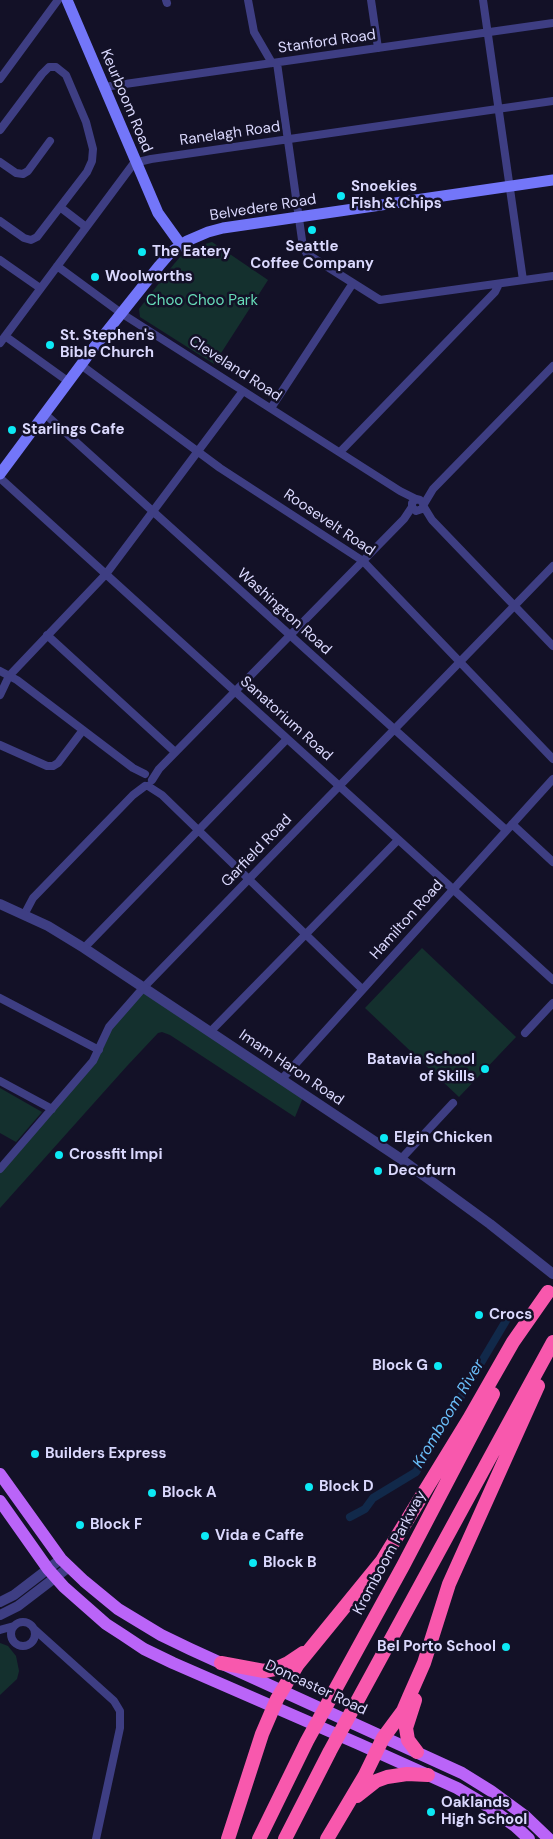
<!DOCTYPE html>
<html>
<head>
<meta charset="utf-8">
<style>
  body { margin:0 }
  canvas { display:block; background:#131127 }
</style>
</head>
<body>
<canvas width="553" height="1839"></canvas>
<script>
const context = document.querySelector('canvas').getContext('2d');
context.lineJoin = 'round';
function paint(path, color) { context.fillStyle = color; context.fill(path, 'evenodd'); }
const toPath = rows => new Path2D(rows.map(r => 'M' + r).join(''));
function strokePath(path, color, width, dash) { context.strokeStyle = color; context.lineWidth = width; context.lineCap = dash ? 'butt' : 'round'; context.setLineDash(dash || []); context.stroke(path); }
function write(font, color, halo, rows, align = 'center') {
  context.font = font + ' "DM Sans",sans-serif'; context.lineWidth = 5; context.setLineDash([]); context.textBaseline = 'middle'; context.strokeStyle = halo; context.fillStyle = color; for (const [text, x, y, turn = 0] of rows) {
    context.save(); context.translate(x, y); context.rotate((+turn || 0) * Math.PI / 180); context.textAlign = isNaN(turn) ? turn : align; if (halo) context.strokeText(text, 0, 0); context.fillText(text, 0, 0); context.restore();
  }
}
paint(toPath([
  [212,242,268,280,214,364,140,317,139,309,174,264,181,256,195,247],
  [422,948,516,1037,459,1097,365,1008],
  [144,987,304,1095,295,1117,170,1035,162,1032,158,1033,127,1066,0,1208,0,1169,93,1061,106,1033],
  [0,1088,42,1112,16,1142,0,1133],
  [0,1643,8,1646,16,1656,19,1671,17,1679,0,1695]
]), '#14302e');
strokePath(toPath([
  [350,1517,365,1509,373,1498,416,1472,510,1314]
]), '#11294a', 8);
strokePath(toPath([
  [166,0,167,3],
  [248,0,254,32,272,63],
  [371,0,378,48],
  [483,0,523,280],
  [277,63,303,247,307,254,380,300,553,276],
  [0,79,58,0],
  [104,87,553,23],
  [0,130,42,74,49,67,56,67,66,75,86,122,93,149,92,161,87,172,37,237,31,240,24,238,0,221],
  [0,162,16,173,23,174,28,171,50,141],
  [60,207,86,227],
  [0,260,40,288],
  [57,266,121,313,400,491,416,499],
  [5,336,69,382],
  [0,343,134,163,151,159,553,101],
  [81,365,220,468,363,561,553,759],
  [271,408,353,283],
  [45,414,506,830],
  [340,452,495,292,499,284],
  [0,478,553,980],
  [424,504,420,500,416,499,412,503,412,507,416,511,422,509,424,504,433,489,553,366],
  [424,507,432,520,553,646],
  [47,635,175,752],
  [0,671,17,680,133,768,145,774],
  [0,695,9,676,106,574,243,391],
  [0,745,47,766,53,766,58,763,83,730],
  [152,780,159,769,404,519,412,507],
  [148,786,162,795,362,989],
  [512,824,553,862],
  [24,915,33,898,133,795,145,786],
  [84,948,287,739],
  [0,998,99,1050],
  [210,1032,398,840],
  [525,1033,553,1003],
  [281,1080,553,779],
  [0,1081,52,1109],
  [401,1159,453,1103],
  [0,1169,93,1061,109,1027,144,987,553,566],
  '11 1634a12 12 0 1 1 24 0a12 12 0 1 1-24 0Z',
  [34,1629,114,1701,120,1711,120,1728,96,1839],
  [0,1630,14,1626]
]), '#3e3e83', 8);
strokePath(toPath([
  [0,904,48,926,84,948,401,1159,490,1224,553,1274],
  [0,1602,14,1595,61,1559],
  [0,1615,18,1606,69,1567]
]), '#3e3e83', 10);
strokePath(toPath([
  [67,0,158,213,181,245],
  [0,474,92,350,159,266,171,252,187,241,208,232,223,228,553,180]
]), '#7376f9', 11);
strokePath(toPath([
  [0,1474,61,1559,84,1581,118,1609,161,1635,190,1649,462,1773,491,1791,525,1816,549,1839],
  [0,1501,48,1569,64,1587,106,1624,123,1635,144,1649,173,1663,359,1744,457,1788,484,1804,515,1826,529,1839]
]), '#ba64f8', 12);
strokePath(toPath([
  [221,1663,264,1671,275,1669,288,1663,303,1653],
  [415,1700,406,1728,408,1740,417,1752],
  [357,1796,376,1781,387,1777,407,1774,428,1775],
  [228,1839,262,1734,277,1699,298,1664,382,1561,469,1419,513,1342,548,1292],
  [259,1839,307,1741,403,1566,493,1394],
  [285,1839,330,1751,553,1342],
  [327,1839,365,1775,383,1738,403,1711,409,1697,424,1663,449,1584,538,1386]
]), '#f858ad', 14);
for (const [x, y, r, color] of [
  [341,196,5,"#0ce9f5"],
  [312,230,5,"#0ce9f5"],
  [142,252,5,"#0ce9f5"],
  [95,277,5,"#0ce9f5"],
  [50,345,5,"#0ce9f5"],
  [12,430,5,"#0ce9f5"],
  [485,1069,5,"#0ce9f5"],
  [384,1138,5,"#0ce9f5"],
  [59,1155,5,"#0ce9f5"],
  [378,1171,5,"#0ce9f5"],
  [479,1315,5,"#0ce9f5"],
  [438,1366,5,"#0ce9f5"],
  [35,1454,5,"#0ce9f5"],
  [309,1487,5,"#0ce9f5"],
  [152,1493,5,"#0ce9f5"],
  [80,1525,5,"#0ce9f5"],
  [205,1536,5,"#0ce9f5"],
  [253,1563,5,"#0ce9f5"],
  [506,1647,5,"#0ce9f5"],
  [431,1812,5,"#0ce9f5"]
]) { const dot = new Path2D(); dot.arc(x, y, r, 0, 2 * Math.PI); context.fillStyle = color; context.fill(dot); strokePath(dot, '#131127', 2); }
write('15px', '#dad8fd', '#131127', [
  ["Stanford Road",327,42,-8],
  ["Keurboom Road",126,101,67],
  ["Ranelagh Road",230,134,-8],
  ["Belvedere Road",263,208,-9],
  ["Cleveland Road",235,369,33],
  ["Roosevelt Road",329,523,34],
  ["Washington Road",284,612,42],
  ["Sanatorium Road",286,719,42],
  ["Garfield Road",257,851,-46],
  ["Hamilton Road",407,920,-48],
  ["Imam Haron Road",291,1068,34],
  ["Kromboom Parkway",390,1553,-62],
  ["Doncaster Road",316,1688,25]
]);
write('bold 15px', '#dad8fd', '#131127', [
  ["Snoekies",351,187],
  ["Fish & Chips",351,204],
  ["Seattle",312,247,"center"],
  ["Coffee Company",312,264,"center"],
  ["The Eatery",152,252],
  ["Woolworths",105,277],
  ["St. Stephen's",60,336],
  ["Bible Church",60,353],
  ["Starlings Cafe",22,430],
  ["Batavia School",475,1060,"right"],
  ["of Skills",475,1077,"right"],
  ["Elgin Chicken",394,1138],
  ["Crossfit Impi",69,1155],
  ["Decofurn",388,1171],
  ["Crocs",489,1315],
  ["Block G",428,1366,"right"],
  ["Builders Express",45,1454],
  ["Block D",319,1487],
  ["Block A",162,1493],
  ["Block F",90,1525],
  ["Vida e Caffe",215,1536],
  ["Block B",263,1563],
  ["Bel Porto School",496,1647,"right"],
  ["Oaklands",441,1803],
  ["High School",441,1820]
], 'left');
write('15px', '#66dbb8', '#131127', [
  ["Choo Choo Park",202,301]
]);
write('italic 16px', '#6abef9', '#131127', [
  ["Kromboom River",449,1414,-59]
]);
</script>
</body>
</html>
